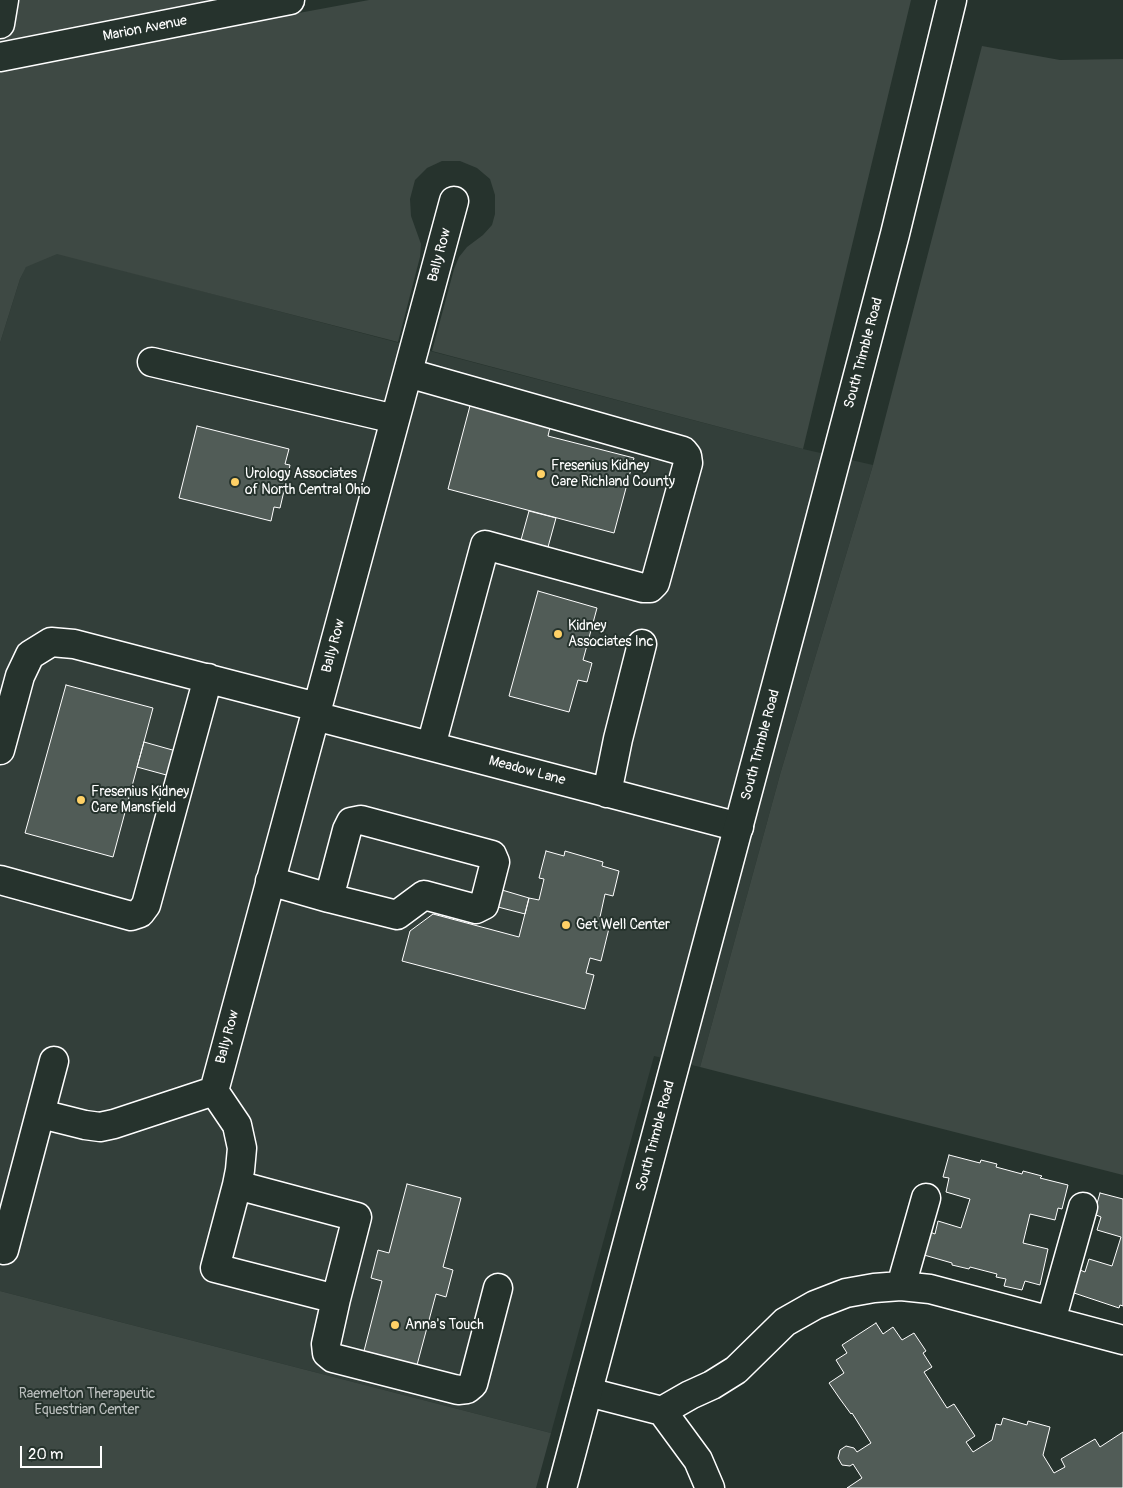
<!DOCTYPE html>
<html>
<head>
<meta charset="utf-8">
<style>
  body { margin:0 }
  #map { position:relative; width:1123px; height:1488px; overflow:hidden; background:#26332d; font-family:Pangolin,sans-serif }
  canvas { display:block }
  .scale { position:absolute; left:20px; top:1446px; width:82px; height:22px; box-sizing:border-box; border:2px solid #fff; border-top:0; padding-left:6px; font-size:15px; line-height:18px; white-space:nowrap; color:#fff; -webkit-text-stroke:4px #26332d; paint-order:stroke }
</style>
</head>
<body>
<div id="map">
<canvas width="1123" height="1488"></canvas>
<div class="scale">20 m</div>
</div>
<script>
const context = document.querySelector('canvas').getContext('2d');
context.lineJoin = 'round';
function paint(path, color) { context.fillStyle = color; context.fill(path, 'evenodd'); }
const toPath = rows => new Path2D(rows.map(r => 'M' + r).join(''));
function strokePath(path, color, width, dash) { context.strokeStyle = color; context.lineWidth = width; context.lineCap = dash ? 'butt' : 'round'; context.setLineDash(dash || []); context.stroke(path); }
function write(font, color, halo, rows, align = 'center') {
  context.font = font + ' Pangolin,sans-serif'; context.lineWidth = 4; context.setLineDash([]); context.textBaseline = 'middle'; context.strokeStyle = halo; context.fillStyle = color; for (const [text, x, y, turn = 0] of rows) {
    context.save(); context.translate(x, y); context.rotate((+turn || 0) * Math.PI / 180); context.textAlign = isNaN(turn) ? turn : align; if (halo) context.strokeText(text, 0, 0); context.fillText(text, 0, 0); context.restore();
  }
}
paint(toPath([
  [57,253,803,449,873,465,781,771,700,1067,654,1056,551,1433,0,1291,0,343,20,279,26,266]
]), '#333f3a');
paint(toPath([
  [0,0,216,0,0,43],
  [369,0,911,0,803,449,432,351,454,269,459,257,467,247,483,235,492,225,495,214,495,195,490,179,477,168,460,161,442,161,427,168,415,180,410,199,411,216,421,244,420,257,398,342,57,254,26,267,20,279,0,343,0,72,196,32],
  [982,46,1060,60,1123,59,1123,1175,700,1067,781,771,873,465],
  [0,1291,551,1433,536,1488,0,1488]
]), '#3e4944');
const building = toPath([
  [471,402,551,423,548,436,634,458,614,533,448,489,471,402],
  [197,426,289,449,285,464,290,465,280,508,274,507,271,521,179,498,197,426],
  [529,511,556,518,548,547,521,540,529,511],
  [538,591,597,608,583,660,592,663,587,682,578,680,569,712,509,696,538,591],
  [66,685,153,708,113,857,25,833,66,685],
  [144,742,176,751,170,776,137,767,144,742],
  [546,851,564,856,565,851,603,862,602,866,619,871,613,896,605,894,600,917,611,920,601,961,590,958,586,973,594,975,585,1009,402,961,410,931,433,914,519,937,529,898,539,900,544,879,539,878,546,851],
  [502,890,529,898,525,914,498,907,502,890],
  [949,1155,980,1163,981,1160,997,1164,996,1167,1022,1174,1023,1171,1042,1176,1040,1178,1068,1185,1062,1209,1058,1208,1055,1220,1030,1214,1023,1243,1048,1249,1040,1285,1025,1281,1022,1290,1004,1286,1006,1279,996,1277,997,1274,970,1267,969,1269,952,1265,952,1263,924,1255,930,1232,935,1234,938,1221,961,1228,970,1199,946,1192,949,1178,943,1177,949,1155],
  [407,1184,461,1198,443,1267,453,1270,446,1297,436,1294,417,1365,364,1351,382,1281,371,1278,378,1250,389,1253,407,1184],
  [1100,1193,1123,1199,1123,1306,1120,1305,1119,1308,1074,1293,1080,1270,1085,1272,1089,1259,1112,1266,1121,1237,1097,1230,1101,1217,1094,1214,1100,1193],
  [876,1323,883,1334,893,1327,902,1340,914,1333,926,1351,923,1353,932,1367,924,1372,947,1408,954,1404,975,1436,966,1442,973,1452,992,1440,996,1424,1001,1425,1003,1418,1027,1425,1028,1421,1050,1427,1043,1455,1054,1473,1065,1467,1061,1459,1095,1439,1100,1447,1123,1432,1123,1488,847,1488,862,1478,853,1464,850,1466,842,1465,838,1458,840,1450,846,1446,854,1448,857,1452,871,1443,852,1413,851,1414,840,1399,829,1383,844,1373,836,1360,847,1353,842,1345,876,1323]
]);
paint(building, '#515c57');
strokePath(building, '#fff', 1);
const minor = toPath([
  [0,24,4,0],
  [0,57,290,0],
  [152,362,395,419],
  [408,373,683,451,687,456,688,463,655,583,650,588,643,588,485,545,431,746],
  [315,716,739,827],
  [0,750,20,676,30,655,51,642,74,644,317,707],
  [607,793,618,739,642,644],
  [0,880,131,916,140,913,146,905,208,678],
  [270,881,329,898,397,915,424,895,476,909,484,905,495,862,492,855,361,820,351,822,347,830,329,898],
  [214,1091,454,201],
  [214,1091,237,1125,242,1148,240,1170,237,1185,357,1217,336,1299,215,1268,237,1185],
  [41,1114,85,1125,100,1127,114,1124,214,1091],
  [4,1250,54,1061],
  [901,1286,926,1198],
  [336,1299,326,1344,327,1353,333,1358,458,1390,467,1389,473,1384,498,1288],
  [1051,1321,1083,1207],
  [588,1392,662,1411,698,1460,710,1488],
  [662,1411,690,1395,712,1385,736,1370,785,1322,815,1305,846,1293,874,1288,901,1286,930,1289,1123,1340]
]);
const major = toPath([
  [562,1488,800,596,895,234,952,0]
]);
strokePath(minor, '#fff', 31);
strokePath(major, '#fff', 31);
strokePath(minor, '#26332d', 28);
strokePath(major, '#26332d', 28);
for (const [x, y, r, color] of [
  [541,474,5,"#ffd166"],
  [235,482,5,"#ffd166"],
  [558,634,5,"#ffd166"],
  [81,800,5,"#ffd166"],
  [566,925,5,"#ffd166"],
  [395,1325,5,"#ffd166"]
]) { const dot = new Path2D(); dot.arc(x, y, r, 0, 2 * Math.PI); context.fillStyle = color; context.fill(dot); strokePath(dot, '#26332d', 2); }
write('14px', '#fff', '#26332d', [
  ["Marion Avenue",145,29,-11],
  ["Bally Row",440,255,-75],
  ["South Trimble Road",864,353,-75],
  ["Bally Row",334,646,-75],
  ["South Trimble Road",761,745,-75],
  ["Meadow Lane",527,771,15],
  ["Bally Row",228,1037,-75],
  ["South Trimble Road",656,1136,-75]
]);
write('14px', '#fff', '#26332d', [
  ["Fresenius Kidney",551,466],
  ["Care Richland County",551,482],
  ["Urology Associates",245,474],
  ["of North Central Ohio",245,490],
  ["Kidney",568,626],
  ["Associates Inc",568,642],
  ["Fresenius Kidney",91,792],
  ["Care Mansfield",91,808],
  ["Get Well Center",576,925],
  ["Anna's Touch",405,1325]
], 'left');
write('14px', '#bbbfbe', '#26332d', [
  ["Raemelton Therapeutic",87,1394],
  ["Equestrian Center",87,1410]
]);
</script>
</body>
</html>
